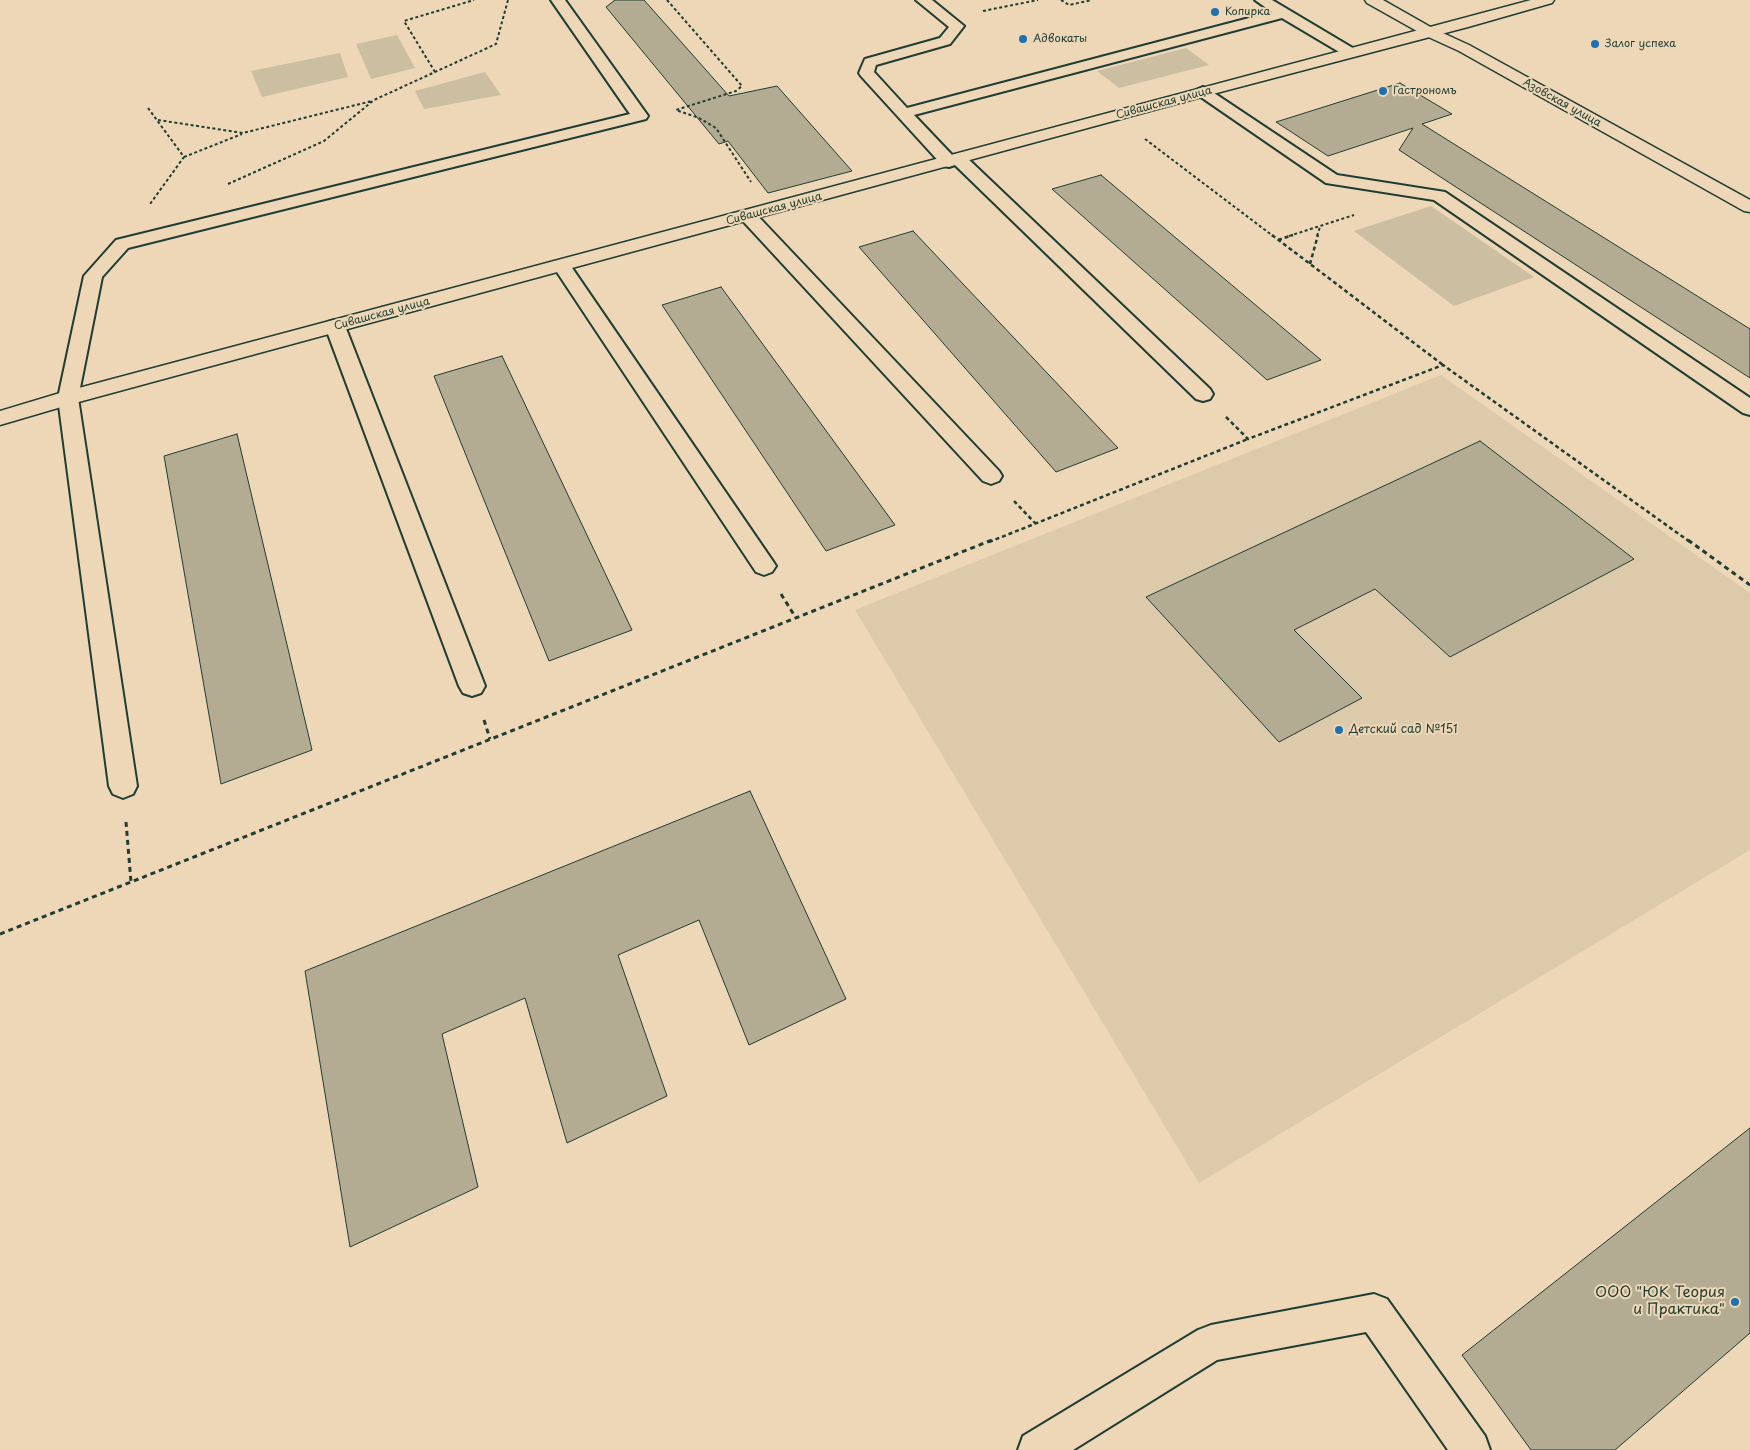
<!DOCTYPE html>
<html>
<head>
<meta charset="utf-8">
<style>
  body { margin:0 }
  canvas { display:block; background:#edd7b6 }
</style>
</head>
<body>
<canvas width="1750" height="1450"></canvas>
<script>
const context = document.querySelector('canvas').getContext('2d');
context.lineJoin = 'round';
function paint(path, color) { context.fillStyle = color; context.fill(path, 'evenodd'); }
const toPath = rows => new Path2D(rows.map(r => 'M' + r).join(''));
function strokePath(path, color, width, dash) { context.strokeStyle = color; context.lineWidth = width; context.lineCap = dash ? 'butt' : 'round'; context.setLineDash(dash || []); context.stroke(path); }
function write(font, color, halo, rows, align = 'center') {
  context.font = font + ' "Playpen Sans",sans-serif'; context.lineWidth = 4; context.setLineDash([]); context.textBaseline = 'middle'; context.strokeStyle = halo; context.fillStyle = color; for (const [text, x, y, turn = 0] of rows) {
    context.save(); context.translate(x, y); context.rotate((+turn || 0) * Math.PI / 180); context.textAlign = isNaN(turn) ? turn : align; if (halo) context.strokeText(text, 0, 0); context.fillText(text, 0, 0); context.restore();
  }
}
paint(toPath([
  [1441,375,1750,593,1750,850,1199,1183,855,610]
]), '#dccaab');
paint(toPath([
  [397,35,415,68,371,79,356,44],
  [1186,48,1209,65,1119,88,1097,71],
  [340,53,348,77,262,97,251,71],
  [485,72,501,95,424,109,415,91],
  [1431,206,1534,277,1454,306,1354,231]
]), '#cbbea1');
const building = toPath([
  [615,0,644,0,729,96,777,86,852,171,768,193,728,141,719,144,606,7,615,0],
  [1400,83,1452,114,1422,124,1750,329,1750,378,1399,150,1413,128,1328,156,1276,122,1400,83],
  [1101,175,1321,360,1267,380,1052,189,1101,175],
  [913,231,1118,448,1056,472,859,247,913,231],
  [721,287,895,525,826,551,662,305,721,287],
  [502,356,632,630,549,661,434,376,502,356],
  [237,434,312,750,221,784,164,456,237,434],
  [1480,441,1634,559,1450,657,1375,589,1294,630,1362,698,1279,742,1146,597,1480,441],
  [750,791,846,999,749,1045,699,920,618,955,667,1096,567,1143,525,998,442,1034,478,1187,350,1247,305,971,750,791],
  [1750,1128,1750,1333,1615,1450,1531,1450,1462,1355,1750,1128]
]);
paint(building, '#b4ac92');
strokePath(building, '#1f3d34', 1);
const service = toPath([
  [551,0,565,0,648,116,646,119,128,248,102,277,78,398,137,786,133,794,123,798,113,794,109,786,58,398,84,276,116,240,630,114,551,0],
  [916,0,932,0,964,26,950,44,876,65,874,72,907,108,1272,12,1255,0,1272,0,1356,50,1358,53,1356,56,1346,56,1282,18,914,115,953,156,959,154,965,156,1210,389,1213,394,1210,399,1203,401,1196,399,955,165,949,167,943,166,861,76,859,73,865,59,940,38,949,27,916,0],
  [1203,87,1208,89,1337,175,1445,192,1750,398,1750,415,1743,413,1434,200,1326,183,1198,95,1195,92,1198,89,1203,87],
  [748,211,754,212,999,471,1002,476,999,481,991,484,983,481,742,220,739,216,742,212,748,211],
  [562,261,568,262,772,560,776,566,772,572,764,575,756,572,553,266,556,262,562,261],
  [335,320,342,322,345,326,485,686,481,693,472,696,463,693,459,686,325,326,328,322,335,320],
  [1374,1294,1387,1299,1485,1436,1490,1450,1448,1450,1366,1332,1217,1360,1073,1450,1018,1450,1023,1436,1198,1330,1211,1325,1374,1294]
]);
const minor = toPath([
  [1531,0,1554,0,1552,3,1468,27,1209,95,75,403,0,425,0,411,60,393,1531,0]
]);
const tertiary = toPath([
  [1365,0,1383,0,1434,29,1469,45,1750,200,1750,212,1744,211,1459,51,1424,35,1367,3,1365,0]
]);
strokePath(service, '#1f3d34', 4);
strokePath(minor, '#1f3d34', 3);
strokePath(tertiary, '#1f3d34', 3);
strokePath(toPath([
  [667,0,742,86,736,91,676,110,699,118,716,128,751,182],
  [1061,0,1069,5,1092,0],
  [983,11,1038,0],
  [435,72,404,21,474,0],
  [148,108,184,157,150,204],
  [158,120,243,133,372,101],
  [1145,139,1273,236],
  [184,157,242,134],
  [228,184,324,141,374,100,496,44,508,0],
  [1289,236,1354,215],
  [1317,236,1320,227]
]), '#1f3d34', 2, [3, 2.5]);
strokePath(toPath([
  [1272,235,1443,365],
  [1278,240,1293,235],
  [1310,264,1318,235],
  [1226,417,1248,439,1443,365,1690,542],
  [1014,501,1035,523],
  [989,542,1248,439]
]), '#1f3d34', 2.5, [4, 3]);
strokePath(toPath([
  [1688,540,1750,585],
  [781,594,796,618],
  [484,720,490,739],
  [126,822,131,882],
  [0,934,992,540]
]), '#1f3d34', 3, [5, 4]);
paint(service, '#edd7b6');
paint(minor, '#edd7b6');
paint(tertiary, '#edd7b6');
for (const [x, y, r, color] of [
  [1215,12,5,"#1f6fb2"],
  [1023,39,5,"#1f6fb2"],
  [1595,44,5,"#1f6fb2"],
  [1383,91,5,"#1f6fb2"],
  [1339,730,5,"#1f6fb2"],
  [1735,1302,5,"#1f6fb2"]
]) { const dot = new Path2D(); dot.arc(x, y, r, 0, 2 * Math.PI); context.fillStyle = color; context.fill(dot); strokePath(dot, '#edd7b6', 2); }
write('11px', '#1f3d34', '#edd7b6', [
  ["Копирка",1225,12],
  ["Адвокаты",1033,39],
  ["Залог успеха",1605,44],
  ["Гастрономъ",1393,91]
], 'left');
write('11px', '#1f3d34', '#edd7b6', [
  ["Сивашская улица",1164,103,-15],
  ["Азовская улица",1562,103,29],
  ["Сивашская улица",774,209,-15],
  ["Сивашская улица",382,314,-15]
]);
write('12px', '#1f3d34', '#edd7b6', [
  ["Детский сад №151",1349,730]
], 'left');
write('15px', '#1f3d34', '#edd7b6', [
  ["ООО \"ЮК Теория",1725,1293],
  ["и Практика\"",1725,1310]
], 'right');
</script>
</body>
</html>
